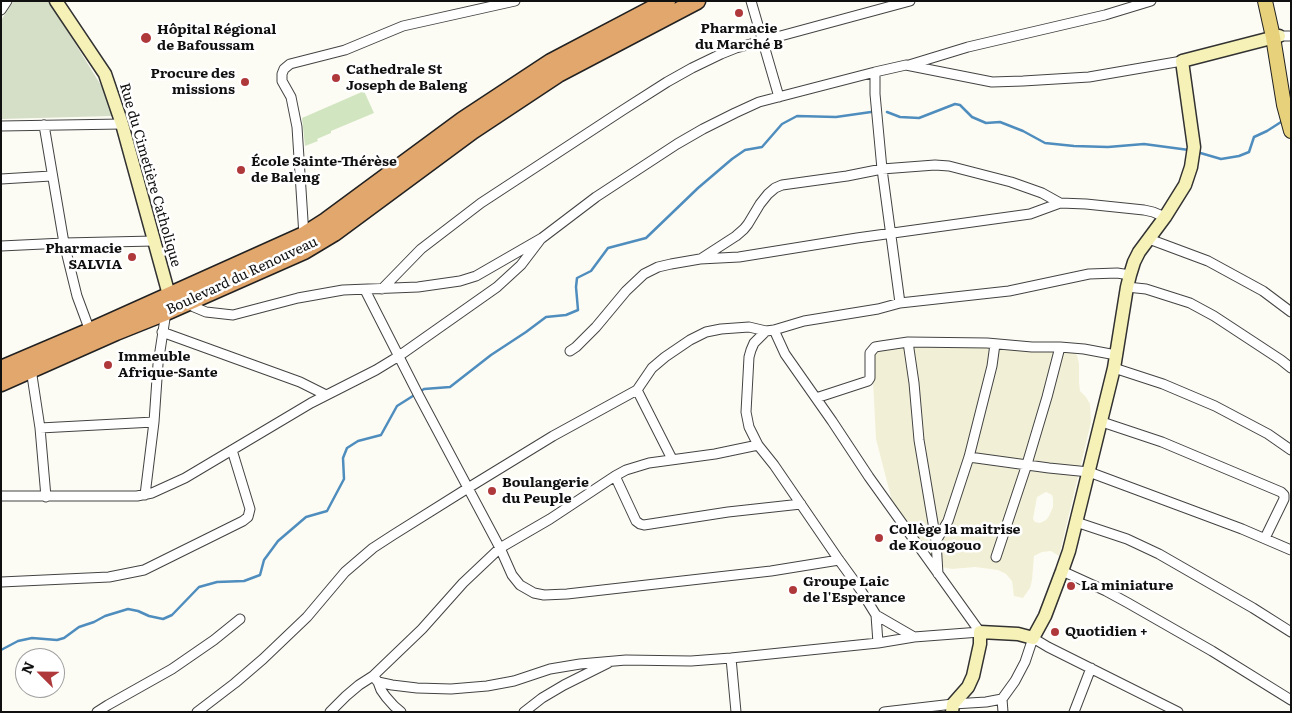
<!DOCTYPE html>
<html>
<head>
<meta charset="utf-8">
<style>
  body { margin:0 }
  #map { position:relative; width:1292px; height:713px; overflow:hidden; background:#fdfcf4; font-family:Literata,serif }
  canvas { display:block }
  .frame { position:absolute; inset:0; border:2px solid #101010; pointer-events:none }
  .north { position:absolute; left:15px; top:648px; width:50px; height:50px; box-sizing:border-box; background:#fff; border:1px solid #9f9f9f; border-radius:50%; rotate:293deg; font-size:14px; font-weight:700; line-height:20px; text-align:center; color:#101010 }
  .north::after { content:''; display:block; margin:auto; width:18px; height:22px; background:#af383a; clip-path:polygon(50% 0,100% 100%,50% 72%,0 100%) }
</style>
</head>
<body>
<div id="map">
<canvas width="1292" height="713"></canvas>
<div class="frame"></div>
<div class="north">N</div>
</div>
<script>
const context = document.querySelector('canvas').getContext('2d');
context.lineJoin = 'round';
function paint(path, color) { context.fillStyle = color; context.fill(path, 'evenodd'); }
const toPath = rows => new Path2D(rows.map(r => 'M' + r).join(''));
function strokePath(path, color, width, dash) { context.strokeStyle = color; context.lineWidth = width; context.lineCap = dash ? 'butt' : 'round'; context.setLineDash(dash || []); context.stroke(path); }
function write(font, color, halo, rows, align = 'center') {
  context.font = font + ' Literata,serif'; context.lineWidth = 5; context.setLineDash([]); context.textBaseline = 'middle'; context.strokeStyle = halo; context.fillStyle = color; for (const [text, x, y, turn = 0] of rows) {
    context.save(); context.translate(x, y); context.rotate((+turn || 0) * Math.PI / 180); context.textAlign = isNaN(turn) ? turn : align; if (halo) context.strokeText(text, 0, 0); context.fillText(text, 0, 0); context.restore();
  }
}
paint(toPath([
  [925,345,958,348,1054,348,1070,351,1077,355,1079,364,1079,382,1080,391,1086,397,1090,404,1091,422,1059,556,1051,551,1042,552,1034,556,1032,580,1030,588,1023,598,1014,596,1012,581,1006,574,998,570,975,567,952,569,936,566,892,501,876,439,872,362,875,354,882,350],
  [1046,492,1052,495,1053,498,1053,507,1049,516,1046,520,1040,523,1035,522,1033,519,1037,497]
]), '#f1f0d6');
paint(toPath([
  [364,91,374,113,331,131,331,133,317,139,318,141,305,146,302,118]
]), '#d2e5c1');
paint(toPath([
  [14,1,49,1,102,87,112,116,1,119,1,20]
]), '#d5dec6');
strokePath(toPath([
  [887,112,900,117,919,118,955,104,960,105,972,117,986,123,1000,122,1023,131,1045,143,1074,146,1108,147,1144,144,1189,150],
  [1197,152,1221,159,1239,156,1249,152,1254,137,1267,131,1281,122],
  [1,650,18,641,32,638,57,640,64,638,79,627,94,622,105,616,128,609,138,611,149,616,163,619,172,615,199,587,217,582,244,581,260,575,264,560,278,541,306,517,327,511,344,479,343,458,347,448,358,441,381,435,397,406,424,389,450,387,491,355,526,332,546,317,566,315,578,310,576,287,577,278,591,271,608,248,646,238,698,188,732,159,745,150,762,147,782,124,797,116,836,117,871,112]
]), '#4e8dbd', 2.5);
const street = toPath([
  [751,1,779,97],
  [1,10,7,1],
  [1279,36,1291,36],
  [909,65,968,47,1105,15,1151,1],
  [875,72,875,94,882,169,900,303],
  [44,125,64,243,77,296,90,331],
  [1,126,122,124],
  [1,179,51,176],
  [304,236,297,127,291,97,282,81,282,74,284,69,290,64,345,50,403,26,515,1],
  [1149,239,1208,261,1263,291,1291,312],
  [1,246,64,243,154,241],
  [702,258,736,236,744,229,748,224,760,204,768,194,775,188,782,185,847,176,882,169,935,165,949,166,1011,182,1042,193,1060,203],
  [1127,287,1146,289,1190,303,1214,316,1281,360,1291,368],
  [382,289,421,249,481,203,623,110,667,82,692,68,721,54,736,48,910,1],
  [365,290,419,396,500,548,512,575,520,585,534,593,544,595,567,594,771,571,839,560],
  [187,302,194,307,206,312,233,315,298,298,343,290,418,287,460,281,476,276,542,238,596,197,677,144,703,129,735,113,759,102,875,72,906,65,992,82,1023,81,1089,77,1182,61],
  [162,332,300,382,326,395],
  [908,342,914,383,919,440,936,541,938,574],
  [570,351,576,347,596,327,626,291,644,274,658,267,671,264,700,259,739,257,857,238,1030,214,1060,203,1086,204,1144,210,1153,212,1165,217],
  [1114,368,1163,384,1215,406,1268,434,1291,450],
  [31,369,40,428,46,497],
  [637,390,652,368,665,357,690,340,706,332,721,329,749,327,766,331],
  [816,398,868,381,870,378,870,353,875,347,881,346,908,342,987,343,1032,347,1060,347,1084,349,1116,355],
  [1102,422,1162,442,1281,492,1284,495,1284,499,1265,538],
  [40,428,154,422],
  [969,457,1049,468,1089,472,1242,529,1291,550],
  [615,476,636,521,640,524,644,525,728,512,801,504],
  [145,495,154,422,158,364,166,312],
  [1,496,137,496,152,493,185,478,311,403,376,370,399,356,497,287,521,265,540,240],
  [1076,522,1127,539,1159,554,1253,608,1291,632],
  [936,541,948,521,969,457,992,366,995,344],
  [996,557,1027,464,1047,397,1060,347],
  [1062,571,1106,591,1128,603,1212,651,1291,700],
  [1,582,109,577,144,570,243,521,248,517,250,509,232,450],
  [876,615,878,643],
  [914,637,876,615,860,589,839,560,774,465,758,445,749,427,746,412,749,357,751,350,754,343,766,331,774,330,804,321,878,309,900,303,1009,291,1089,274,1117,273,1130,275],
  [731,658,736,712],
  [373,676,378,682,392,685,417,688,451,689,487,686,514,681,550,669,580,664,626,660,691,661,731,658,878,643,914,637,980,632,869,477,832,421,785,354,774,330],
  [378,682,381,690,386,697,394,706,401,712],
  [1002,699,1003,712],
  [97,712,108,705,172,669,214,640,240,619],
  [197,712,235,683,263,659,307,617,345,572,373,548,393,535,468,488,553,436,637,390,672,459],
  [330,712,346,696,359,685,373,676,422,629,463,583,500,548,550,519,615,476,626,470,649,463,715,454,758,445],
  [524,712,542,698,564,685,608,663],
  [884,712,953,704,986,702,1002,699,1015,681,1025,662,1033,638,1048,647,1178,712],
  [1074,712,1091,668]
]);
const secondary = toPath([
  [56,1,105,74,122,124,169,295,167,304],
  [952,712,953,704,968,687,973,676,980,644,980,632,1018,634,1033,638,1045,616,1062,571,1069,551,1114,368,1127,287,1130,275,1134,262,1139,252,1165,217,1185,185,1191,167,1194,147,1182,61,1279,36]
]);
const primary = toPath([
  [1265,1,1273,37,1284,105,1291,131]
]);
const highway = toPath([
  [1,369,90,331,304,235,326,221,463,120,551,62,667,1],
  [1,383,116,332,166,312,304,251,334,233,472,131,558,74,697,1]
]);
strokePath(street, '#434343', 11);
strokePath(secondary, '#323232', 15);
strokePath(primary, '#212121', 16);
strokePath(highway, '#212121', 19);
strokePath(street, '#fff', 9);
strokePath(secondary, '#f5f1b7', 12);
strokePath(primary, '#e7d17a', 14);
strokePath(highway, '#e2a76d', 16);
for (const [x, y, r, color] of [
  [739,13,5,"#af383a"],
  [146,38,6,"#af383a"],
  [336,78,5,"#af383a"],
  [245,82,5,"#af383a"],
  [241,170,5,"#af383a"],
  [132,257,5,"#af383a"],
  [108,365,5,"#af383a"],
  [492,491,5,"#af383a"],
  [879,538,5,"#af383a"],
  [1071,586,5,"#af383a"],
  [793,590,5,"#af383a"],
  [1055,632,5,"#af383a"]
]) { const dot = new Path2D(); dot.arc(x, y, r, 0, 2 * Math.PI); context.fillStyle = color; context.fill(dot); strokePath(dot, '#fff', 2); }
write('bold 14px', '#101010', '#fff', [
  ["Pharmacie",739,29,"center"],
  ["du Marché B",739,45,"center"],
  ["Hôpital Régional",157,30],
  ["de Bafoussam",157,46],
  ["Cathedrale St",346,70],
  ["Joseph de Baleng",346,86],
  ["Procure des",235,74,"right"],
  ["missions",235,90,"right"],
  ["École Sainte-Thérèse",251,162],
  ["de Baleng",251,178],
  ["Pharmacie",122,249,"right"],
  ["SALVIA",122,265,"right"],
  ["Immeuble",118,357],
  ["Afrique-Sante",118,373],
  ["Boulangerie",502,483],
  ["du Peuple",502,499],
  ["Collège la maitrise",889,530],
  ["de Kouogouo",889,546],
  ["Groupe Laic",803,582],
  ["de l'Esperance",803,598],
  ["La miniature",1081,586],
  ["Quotidien +",1065,632]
], 'left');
write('14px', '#101010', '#fff', [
  ["Rue du Cimetière Catholique",150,175,74],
  ["Boulevard du Renouveau",242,276,-25]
]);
</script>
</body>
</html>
